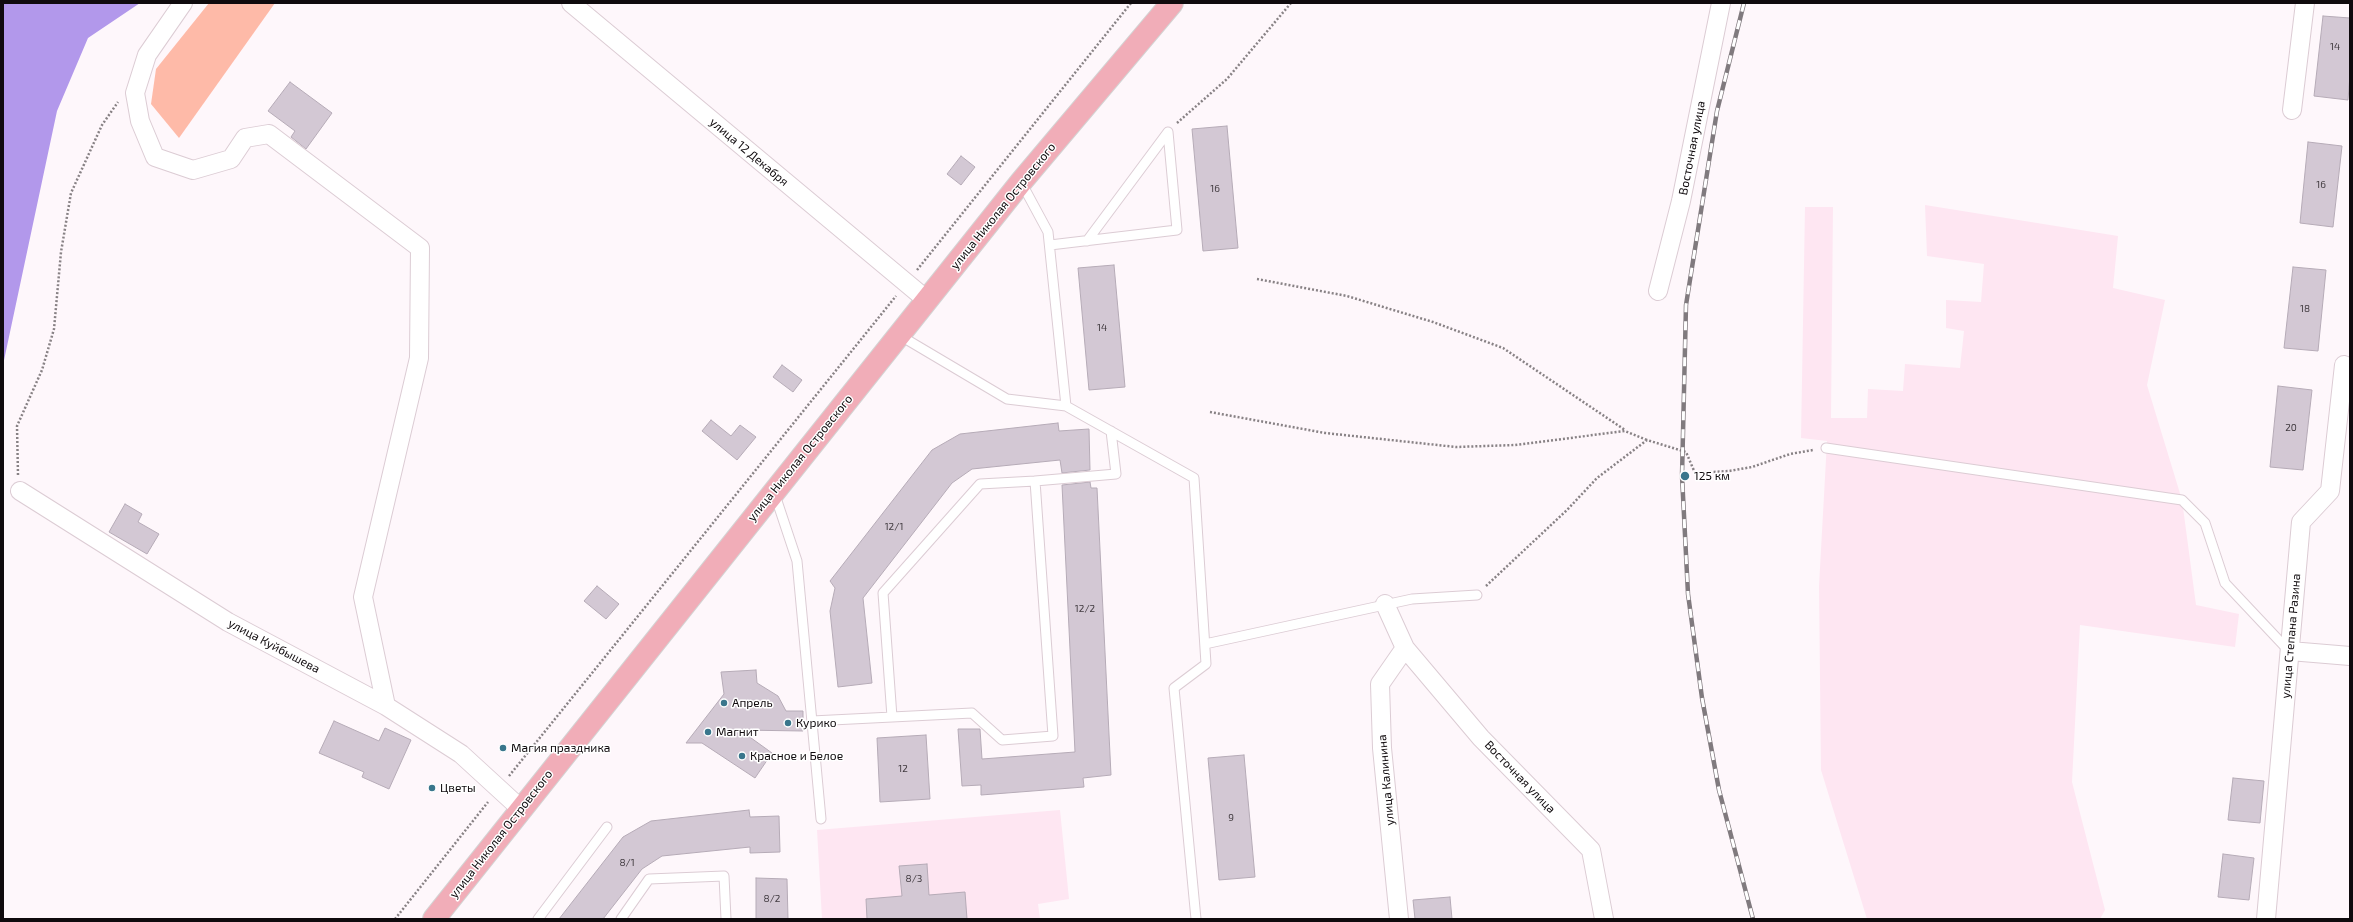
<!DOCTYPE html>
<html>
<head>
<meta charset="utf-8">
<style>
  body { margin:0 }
  #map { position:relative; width:2353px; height:922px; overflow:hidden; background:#fef7fb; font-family:"Exo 2",sans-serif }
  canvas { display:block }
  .frame { position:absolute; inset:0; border:4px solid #0f0a0d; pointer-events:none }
</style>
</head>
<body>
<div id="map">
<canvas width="2353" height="922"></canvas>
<div class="frame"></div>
</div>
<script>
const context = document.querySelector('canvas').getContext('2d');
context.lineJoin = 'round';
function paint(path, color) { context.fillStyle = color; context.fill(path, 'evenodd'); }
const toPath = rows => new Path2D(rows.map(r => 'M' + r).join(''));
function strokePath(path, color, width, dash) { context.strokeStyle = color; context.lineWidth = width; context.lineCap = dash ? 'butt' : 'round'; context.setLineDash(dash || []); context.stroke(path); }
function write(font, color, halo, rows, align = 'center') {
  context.font = font + ' "Exo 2",sans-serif'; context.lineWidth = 3; context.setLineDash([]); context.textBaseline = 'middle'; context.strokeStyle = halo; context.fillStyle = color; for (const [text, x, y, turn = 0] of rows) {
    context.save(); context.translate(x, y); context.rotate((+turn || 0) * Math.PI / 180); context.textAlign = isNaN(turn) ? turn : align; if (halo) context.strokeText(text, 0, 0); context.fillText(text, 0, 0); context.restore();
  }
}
paint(toPath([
  [1925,205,2118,236,2113,288,2165,300,2147,385,2182,500,2196,605,2239,614,2235,647,2080,625,2072,782,2105,910,2100,919,1867,919,1821,770,1819,586,1827,441,1801,438,1805,207,1833,207,1831,418,1867,418,1868,389,1903,391,1905,364,1960,368,1964,331,1946,328,1946,300,1981,302,1984,264,1927,256],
  [1060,810,1069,899,1038,904,1040,919,822,919,817,830]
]), '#fee6f2');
paint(toPath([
  [209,3,275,3,179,138,151,104,156,69]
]), '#febaa8');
paint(toPath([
  [3,3,140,3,88,38,57,111,3,365]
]), '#b298eb');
const building = toPath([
  [2323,16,2350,18,2350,75,2348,100,2314,96,2323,16],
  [290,82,332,113,306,149,291,137,295,131,268,111,290,82],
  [1227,126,1238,248,1203,251,1192,129,1227,126],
  [2308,142,2342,146,2333,227,2300,223,2308,142],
  [961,156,975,167,961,185,947,174,961,156],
  [1114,265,1125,387,1089,390,1078,268,1114,265],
  [2293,267,2326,270,2318,351,2284,348,2293,267],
  [782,365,802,380,793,392,773,377,782,365],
  [2278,386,2312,390,2303,470,2270,467,2278,386],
  [711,420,731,436,740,425,756,437,737,460,702,431,711,420],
  [1058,423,1059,431,1089,429,1090,470,1062,473,1060,460,972,469,952,483,863,598,872,683,838,687,830,611,835,588,830,581,932,450,960,434,1058,423],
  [1090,482,1091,488,1097,488,1111,775,1083,778,1084,787,981,795,981,785,962,786,958,729,980,729,982,759,1075,752,1062,485,1090,482],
  [125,504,142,514,138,522,159,534,147,554,109,532,125,504],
  [597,586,619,604,606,619,584,601,597,586],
  [756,670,757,683,778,696,786,711,803,711,803,731,740,730,772,753,755,778,702,743,686,743,724,694,721,672,756,670],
  [334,721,379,741,385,728,411,740,389,789,362,777,364,772,319,753,334,721],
  [926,735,930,799,880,802,877,738,926,735],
  [1244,755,1255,877,1219,880,1208,758,1244,755],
  [2233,778,2264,781,2260,823,2228,820,2233,778],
  [749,810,750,817,779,816,780,852,750,853,750,847,662,856,642,869,603,919,559,919,623,837,651,821,749,810],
  [2223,854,2254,858,2249,900,2218,897,2223,854],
  [927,864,929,895,965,892,967,919,867,919,866,899,902,896,899,866,927,864],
  [756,878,787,879,788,919,756,919,756,878],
  [1450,897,1452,919,1415,919,1413,900,1450,897]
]);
paint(building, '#d3c8d4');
strokePath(building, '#b6abb7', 1);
const service = toPath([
  [1021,182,1048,232,1066,406,1194,478,1206,664,1174,688,1196,919],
  [1087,241,1168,132],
  [1050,245,1177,230,1168,132],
  [899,335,1007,399,1066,406],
  [1826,448,2182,500,2205,523,2225,583,2289,651],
  [774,492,797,561,821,819],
  [1205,644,1412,599,1477,595],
  [892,717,883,593,980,484,1035,481],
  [812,721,972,713,1002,740,1053,736,1035,481,1116,474,1111,431],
  [538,919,607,827],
  [621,919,649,879,724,876,726,919]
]);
const minor = toPath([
  [183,3,147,55,135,93,140,121,155,157,193,170,231,159,245,138,269,134,420,248,419,358,363,597,386,706],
  [571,3,928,301],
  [2292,110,2305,3],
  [1658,291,1681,201,1721,3],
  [20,491,228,622,386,706,461,754,521,809],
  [1385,604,1405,648,1481,738,1591,850,1604,919],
  [2290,651,2350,656],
  [1399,919,1382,748,1380,684,1405,648],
  [2266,919,2301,522,2330,491,2344,365]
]);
const primary = toPath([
  [434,919,1021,182,1172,3]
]);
strokePath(service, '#dcccd4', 11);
strokePath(minor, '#dcccd4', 20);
strokePath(primary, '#d4d3d3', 24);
strokePath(toPath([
  [1177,123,1227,79,1291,3],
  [917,270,1131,3],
  [1257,279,1347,296,1433,322,1503,348,1625,430],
  [1210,412,1325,433,1456,447,1515,445,1625,431,1647,440],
  [18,475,17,426,42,370,54,329,61,252,71,193,102,125,118,102],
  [1486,586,1567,510,1597,478,1647,440,1686,452,1695,473,1729,471,1752,467,1790,454,1813,450],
  [509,776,896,296],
  [395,919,488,802]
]), '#888285', 2.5, [2, 2]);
strokePath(service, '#fff', 9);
strokePath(minor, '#fff', 18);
strokePath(primary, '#f1adb8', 22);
const rail = toPath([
  [1744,3,1717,111,1686,305,1682,476,1688,594,1702,698,1719,790,1753,919]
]);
strokePath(rail, '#807a7e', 4.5);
strokePath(rail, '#fff', 3, [9]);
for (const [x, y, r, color] of [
  [1685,476,5,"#39768c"],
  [724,703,4,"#39768c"],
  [788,723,4,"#39768c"],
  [708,732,4,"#39768c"],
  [503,748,4,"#39768c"],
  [742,756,4,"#39768c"],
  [432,788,4,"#39768c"]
]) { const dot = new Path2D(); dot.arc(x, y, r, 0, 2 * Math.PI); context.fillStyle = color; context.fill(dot); strokePath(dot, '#fff', 1.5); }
write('10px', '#403a3f', null, [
  ["14",2335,47],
  ["16",2321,185],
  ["16",1215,189],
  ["18",2305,309],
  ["14",1102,328],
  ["20",2291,428],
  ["12/1",894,527],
  ["12/2",1085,609],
  ["12",903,769],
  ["9",1231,818],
  ["8/1",627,863],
  ["8/3",914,879],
  ["8/2",772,899]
]);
write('12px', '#0f0a0d', '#fff', [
  ["Восточная улица",1692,148,-79],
  ["улица 12 Декабря",749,152,40],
  ["улица Николая Островского",1003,206,-51],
  ["улица Николая Островского",800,458,-51],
  ["улица Степана Разина",2291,636,-85],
  ["улица Куйбышева",274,646,28],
  ["Восточная улица",1520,777,46],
  ["улица Калинина",1386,780,-95],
  ["улица Николая Островского",501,834,-52]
]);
write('12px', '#0f0a0d', '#fff', [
  ["125 км",1694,476],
  ["Апрель",732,703],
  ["Курико",796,723],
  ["Магнит",716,732],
  ["Магия праздника",511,748],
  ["Красное и Белое",750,756],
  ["Цветы",440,788]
], 'left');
</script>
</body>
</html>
